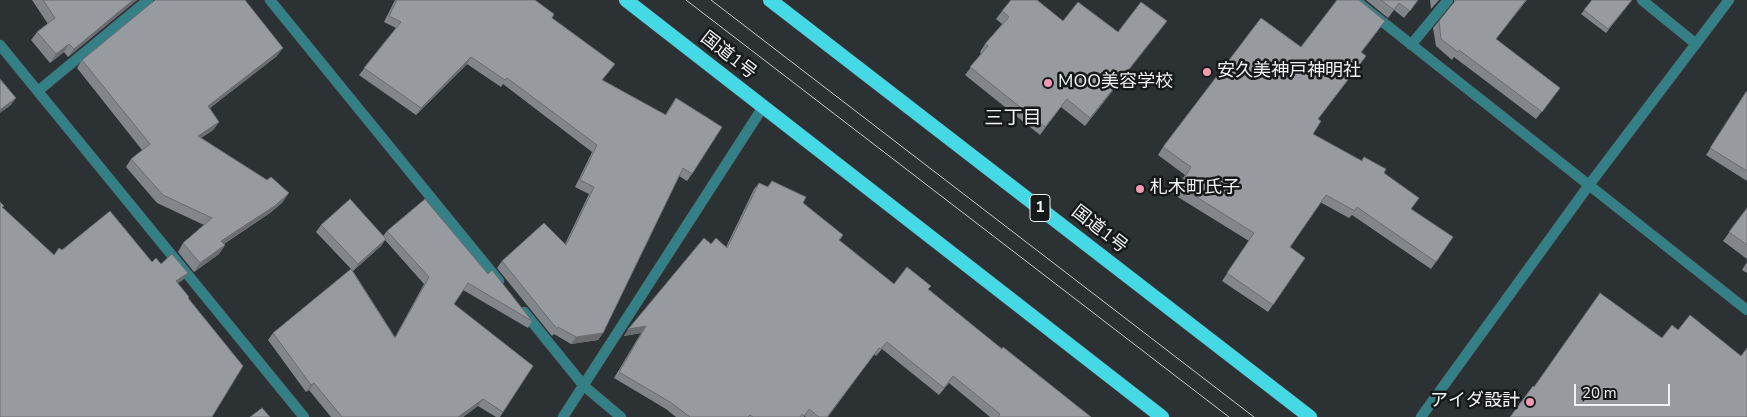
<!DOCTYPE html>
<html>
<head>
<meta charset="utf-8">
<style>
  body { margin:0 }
  #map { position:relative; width:1747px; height:417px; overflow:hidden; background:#2c3134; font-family:"Nunito Sans",sans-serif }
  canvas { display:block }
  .scale { position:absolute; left:1574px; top:384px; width:96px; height:22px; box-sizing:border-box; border:2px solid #eff2f4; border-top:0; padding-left:6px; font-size:15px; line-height:18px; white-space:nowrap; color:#eff2f4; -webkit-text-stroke:4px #16191a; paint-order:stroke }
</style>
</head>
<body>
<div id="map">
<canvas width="1747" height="417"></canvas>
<div class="scale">20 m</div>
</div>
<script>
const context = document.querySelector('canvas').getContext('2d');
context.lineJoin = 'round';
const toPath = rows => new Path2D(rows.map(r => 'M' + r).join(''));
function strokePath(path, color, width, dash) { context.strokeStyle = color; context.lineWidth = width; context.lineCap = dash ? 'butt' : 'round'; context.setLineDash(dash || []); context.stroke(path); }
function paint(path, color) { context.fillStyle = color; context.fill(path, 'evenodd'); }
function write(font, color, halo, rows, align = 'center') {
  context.font = font + ' "Nunito Sans","Noto Sans JP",sans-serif'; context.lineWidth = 5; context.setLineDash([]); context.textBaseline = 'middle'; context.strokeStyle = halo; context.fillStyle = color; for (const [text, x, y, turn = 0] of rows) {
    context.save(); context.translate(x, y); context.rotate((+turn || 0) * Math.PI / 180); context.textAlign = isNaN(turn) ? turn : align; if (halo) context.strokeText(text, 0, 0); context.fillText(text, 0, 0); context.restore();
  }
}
const minor = toPath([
  [270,0,499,281],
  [1355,0,1747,310],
  [1642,0,1696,44],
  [1411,45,1448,0],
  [38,91,148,0],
  [524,312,584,386,621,417]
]);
const tertiary = toPath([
  [0,45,304,417],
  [563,417,763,107],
  [1421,417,1589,185,1729,0]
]);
const trunk = toPath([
  [626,0,1162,417],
  [770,0,1310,417]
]);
strokePath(minor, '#474c4f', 11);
strokePath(tertiary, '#474c4f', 11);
strokePath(trunk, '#474c4f', 15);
strokePath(minor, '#348086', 10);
strokePath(tertiary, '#348086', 10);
strokePath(trunk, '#44d9e5', 14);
strokePath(toPath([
  [686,0,1229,417],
  [711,0,1254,417]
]), '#c5c8ca', 1);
paint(toPath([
  [32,0,137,0,68,57,64,52,50,63,31,40,37,32,48,24],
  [395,0,535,0,552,18,603,80,665,115,676,98,692,174,687,181,679,176,603,333,598,340,571,344,554,334,552,336,497,268,502,261,565,244,589,194,575,187,592,152,503,84,501,87,467,64,416,115,359,75,396,28,384,22],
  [1366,0,1418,0,1404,18,1394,10,1388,18],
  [1430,0,1439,0,1431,9],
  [1454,0,1527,0,1496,39,1560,88,1536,119,1454,57,1452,60,1436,46,1433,28,1454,3],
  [1592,0,1629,4,1606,33,1581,14],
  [1002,11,1118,32,1161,29,1085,126,1061,107,1040,135,965,75,981,54,980,52,985,44,1002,24,996,19],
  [1380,28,1361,53,1360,64,1318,119,1313,134,1361,161,1364,157,1384,173,1411,209,1453,237,1431,269,1352,215,1349,218,1320,202,1290,247,1305,258,1268,312,1222,281,1249,241,1173,194,1185,175,1158,155,1163,147,1301,47],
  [277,56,210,108,219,122,213,130,201,138,283,202,270,213,224,244,225,245,219,254,194,272,178,252,183,243,204,225,157,203,126,167,131,159,142,150,77,68,82,60],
  [1747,92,1747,181,1706,155,1742,99],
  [772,181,803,203,843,235,839,241,894,284,928,289,1002,349,1091,417,990,417,949,383,939,395,882,349,876,356,874,354,828,417,806,417,804,416,804,417,676,417,666,409,614,378,641,333,624,336,630,327,711,244,726,247,754,189,759,183,767,187],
  [1747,208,1747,259,1723,241],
  [321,225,383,236,387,231,488,274,532,321,528,328,463,290,454,304,533,366,500,417,496,417,478,406,463,417,331,417,309,390,306,392,268,340,273,333,351,269,316,232],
  [385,240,424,284,395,337,353,271,381,246],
  [1747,262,1747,273,1742,270]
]), '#82858a');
paint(toPath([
  [133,0,137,0,68,57,74,49],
  [1167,21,1161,29,1085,126,1090,118],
  [69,44,64,52,50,63,56,54],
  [283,48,277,56,202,114,208,106],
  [471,57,467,64,416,115,421,108],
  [16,98,11,105,0,113,0,110],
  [219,122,213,130,192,144,198,136],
  [289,193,283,202,270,213,215,249,221,241],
  [386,239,381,246,353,271,358,264],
  [225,245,219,254,194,272,200,263],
  [188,273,183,280,171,288,176,281],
  [646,326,641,333,624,336,628,329],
  [603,333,598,340,571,344,576,337],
  [314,383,309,390,306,392,311,385],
  [483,399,478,406,463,417,458,417]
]), '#6a6c70');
const building = toPath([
  [43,0,133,0,74,49,69,44,56,54,37,32,55,18,43,0],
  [155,0,245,0,283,48,208,106,219,122,198,136,267,180,271,177,289,193,276,205,221,241,225,245,200,263,183,243,212,218,163,195,131,159,150,144,82,60,155,0],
  [397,0,535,0,554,14,552,18,615,64,602,80,666,115,676,98,722,127,692,174,683,168,603,333,576,337,558,327,557,329,502,261,544,223,566,245,594,187,580,180,597,145,507,78,505,80,471,57,421,108,364,68,401,22,389,16,397,0],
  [1011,0,1037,0,1063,21,1078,2,1118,32,1141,2,1167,21,1090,118,1067,99,1045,127,970,67,988,46,985,44,1009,17,1002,11,1011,0],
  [1337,0,1359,0,1385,21,1361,52,1366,56,1318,119,1321,121,1313,134,1362,161,1364,157,1386,169,1384,173,1419,198,1411,209,1453,237,1436,262,1357,207,1355,211,1326,195,1290,247,1305,258,1273,305,1227,273,1254,233,1179,186,1191,167,1163,147,1261,18,1301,47,1337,0],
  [1381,0,1418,0,1410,11,1399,3,1394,10,1381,0],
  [1456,0,1526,0,1496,39,1560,88,1542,112,1459,50,1458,52,1441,39,1439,21,1456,0],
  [1592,0,1632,0,1608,29,1584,10,1592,0],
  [0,79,16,98,0,110,0,79],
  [1746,92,1747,92,1747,171,1710,148,1746,92],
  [772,181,806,197,803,203,843,235,839,240,894,284,907,267,931,286,928,289,1002,349,1003,347,1091,417,998,417,1000,414,953,376,944,388,887,342,881,349,879,348,827,417,819,417,809,409,804,416,802,414,800,417,753,417,750,415,748,417,690,417,670,402,619,372,646,326,628,329,630,327,704,238,711,244,716,238,727,248,759,183,768,187,772,181],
  [350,199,386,239,358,264,321,225,350,199],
  [425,199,488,274,492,270,532,321,468,283,454,304,533,366,503,412,483,399,458,417,342,417,314,383,311,385,273,333,351,269,395,338,429,277,387,231,425,199],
  [0,202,4,206,2,207,54,255,59,248,62,250,110,211,152,262,156,258,161,264,172,254,188,273,176,281,189,297,188,298,243,366,212,417,0,417,0,202],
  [1747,208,1747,245,1729,232,1747,208],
  [1600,293,1662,338,1672,325,1678,330,1690,315,1741,356,1747,348,1747,417,1510,417,1533,386,1534,387,1600,293],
  [262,408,270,417,250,417,262,408]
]);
paint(building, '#979ba0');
strokePath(building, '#6a6c70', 1);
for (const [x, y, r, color] of [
  [1207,72,5,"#f19ab3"],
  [1048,83,5,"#f19ab3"],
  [1140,189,5,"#f19ab3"],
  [1530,402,5,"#f19ab3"]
]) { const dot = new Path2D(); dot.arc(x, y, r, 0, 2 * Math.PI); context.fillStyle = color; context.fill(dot); strokePath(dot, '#16191a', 2); }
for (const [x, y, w] of [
  [1040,208,20]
]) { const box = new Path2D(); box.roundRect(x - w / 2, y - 13.5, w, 27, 4); context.fillStyle = '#16191a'; context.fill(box); strokePath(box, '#eff2f4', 1); }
write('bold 16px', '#eff2f4', null, [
  ["1",1040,208]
]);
write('18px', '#eff2f4', '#16191a', [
  ["国道1号",728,56,38],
  ["国道1号",1099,230,38]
]);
write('18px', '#eff2f4', '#16191a', [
  ["安久美神戸神明社",1217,72],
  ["MOO美容学校",1058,83],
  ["札木町氏子",1150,189],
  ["アイダ設計",1520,402,"right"]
], 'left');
write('19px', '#eff2f4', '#16191a', [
  ["三丁目",1013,119]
]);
</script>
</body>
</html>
